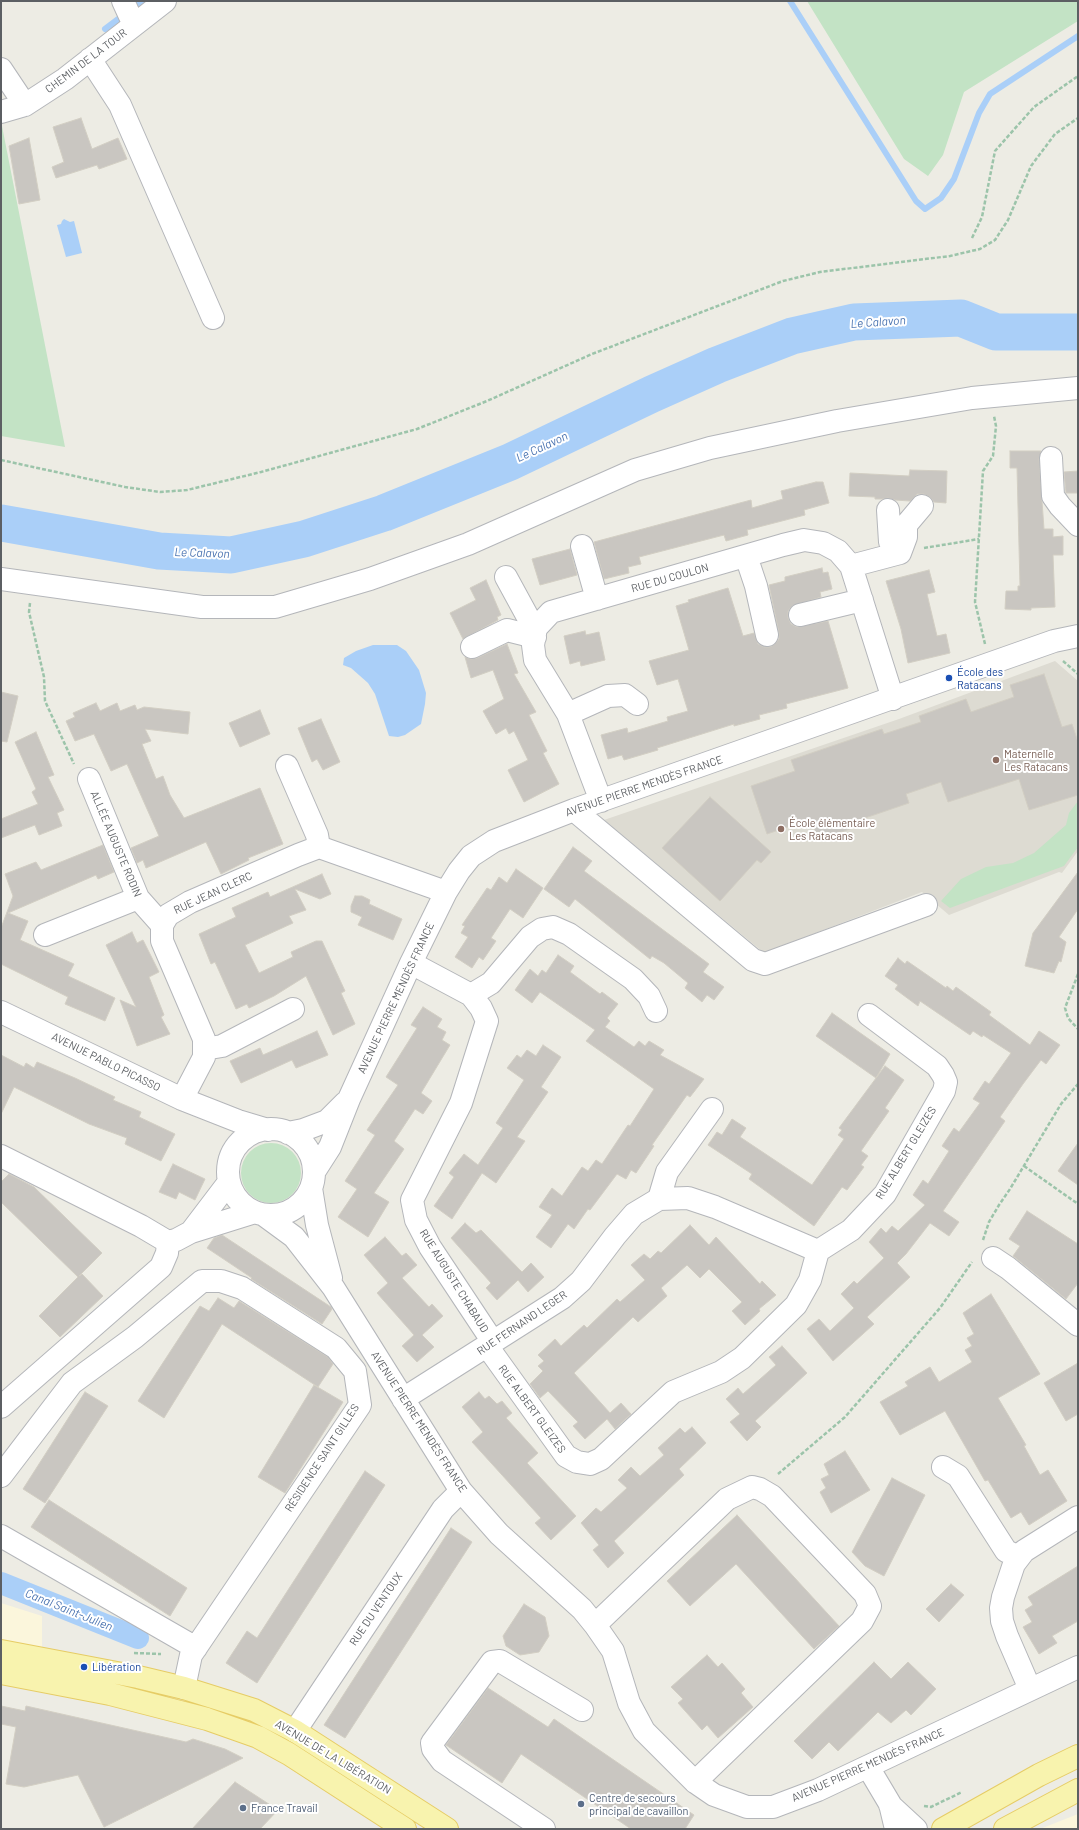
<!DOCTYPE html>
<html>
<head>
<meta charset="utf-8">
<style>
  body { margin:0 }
  #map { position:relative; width:1079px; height:1830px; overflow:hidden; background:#edece4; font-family:Barlow,sans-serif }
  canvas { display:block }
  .frame { position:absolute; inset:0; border:2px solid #5c5f63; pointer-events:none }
</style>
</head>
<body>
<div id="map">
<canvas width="1079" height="1830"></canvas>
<div class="frame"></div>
</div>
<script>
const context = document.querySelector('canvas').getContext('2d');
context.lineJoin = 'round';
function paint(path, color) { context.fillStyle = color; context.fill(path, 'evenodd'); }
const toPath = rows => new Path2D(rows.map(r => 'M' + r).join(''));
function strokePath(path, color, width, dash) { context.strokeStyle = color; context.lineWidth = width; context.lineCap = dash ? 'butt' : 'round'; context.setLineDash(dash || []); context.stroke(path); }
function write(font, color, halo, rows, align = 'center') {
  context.font = font + ' Barlow,sans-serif'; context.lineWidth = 4; context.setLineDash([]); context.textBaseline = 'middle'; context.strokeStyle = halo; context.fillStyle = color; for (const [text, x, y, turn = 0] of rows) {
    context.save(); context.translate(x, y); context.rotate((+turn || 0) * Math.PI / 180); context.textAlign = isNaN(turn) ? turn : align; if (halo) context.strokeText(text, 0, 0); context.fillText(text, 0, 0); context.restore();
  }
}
paint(toPath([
  [1,1603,42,1616,42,1654,1,1646],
  [1078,1814,1078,1829,1040,1829]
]), '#fbf6dc');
paint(toPath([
  [1055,661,1078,681,1078,851,1062,873,1059,872,949,915,922,892,764,953,604,820,899,719]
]), '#dddbd2');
paint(toPath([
  [807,1,1078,1,1078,21,964,92,943,155,928,176,904,159],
  [2,126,65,447,1,436],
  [1078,801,1078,847,1064,866,950,908,941,901,961,879,986,867,1013,863,1034,853,1066,825,1069,813],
  '241 1173a30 30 0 1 1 60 0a30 30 0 1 1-60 0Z'
]), '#c3e3c5');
paint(toPath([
  [64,219,70,222,74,221,82,253,66,257,57,225,61,224,62,221],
  [373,645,397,645,406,651,419,670,426,693,425,704,421,724,405,735,398,737,389,736,375,694,368,683,351,668,343,665,344,658,356,651]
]), '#aacff8');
strokePath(toPath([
  [790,1,916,201,925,209,941,198,954,179,979,113,990,94,1078,36],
  [105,29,142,1]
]), '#aacff8', 6);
strokePath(toPath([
  [1,1583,138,1638]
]), '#aacff8', 22);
strokePath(toPath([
  [1,523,159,551,231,555,304,539,384,513,510,462,652,394,717,365,792,336,854,322,961,318,996,332,1078,332]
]), '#aacff8', 37);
const building = toPath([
  [81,118,92,149,118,138,127,159,99,169,97,165,56,178,52,167,64,162,53,127,81,118],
  [29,138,40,200,19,204,9,146,29,138],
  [1010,451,1041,451,1039,459,1044,529,1053,529,1053,537,1063,536,1063,555,1053,555,1055,607,1031,608,1031,610,1005,609,1006,591,1018,591,1018,586,1020,586,1017,468,1010,468,1010,451],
  [910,470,947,471,946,503,934,502,930,497,924,494,917,494,910,501,895,500,888,498,882,499,875,499,875,497,849,496,850,473,909,476,910,470],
  [1078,471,1078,493,1066,493,1064,472,1078,471],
  [816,482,823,482,829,503,804,510,805,515,747,530,748,535,726,541,724,535,639,557,641,564,628,567,629,573,604,579,594,542,751,500,752,508,783,499,781,491,816,482],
  [570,549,577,575,540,585,532,559,570,549],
  [822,568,823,573,828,572,832,589,820,592,821,597,792,606,788,611,788,618,791,624,797,627,828,621,848,688,786,704,787,708,759,715,760,719,734,726,734,724,657,748,658,750,624,760,622,755,608,759,601,735,627,728,628,733,668,721,667,717,688,711,678,679,657,685,649,661,689,650,676,606,689,602,688,600,728,588,743,636,754,633,758,644,764,647,770,647,775,644,779,639,779,633,769,585,785,581,785,577,822,568],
  [929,570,935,592,927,594,937,636,946,634,950,653,908,663,901,629,886,581,929,570],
  [486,580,501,615,497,617,498,620,463,639,450,613,476,600,470,588,486,580],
  [585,631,586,635,599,632,605,660,581,666,580,661,570,664,564,636,585,631],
  [507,644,518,673,514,674,536,712,529,715,547,751,543,753,559,784,524,802,508,770,528,760,514,731,509,734,506,728,496,734,483,711,504,699,493,670,471,678,465,657,471,659,477,658,507,644],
  [1044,674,1062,727,1072,724,1078,742,1078,795,1029,810,1019,779,948,802,941,782,906,794,909,803,865,818,867,823,818,840,811,819,767,834,751,786,795,771,791,760,882,729,884,734,921,722,919,716,966,699,971,712,1014,697,1010,685,1044,674],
  [1,692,18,696,7,742,1,741,1,692],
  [96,703,100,711,117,703,120,711,135,705,137,710,144,707,190,712,188,734,145,729,151,741,142,744,156,779,163,776,170,795,184,818,260,788,283,844,248,858,249,860,221,874,206,842,146,868,143,860,137,863,131,848,159,836,127,764,111,771,94,734,75,741,66,721,75,717,73,713,96,703],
  [260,710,270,734,240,747,229,723,260,710],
  [321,719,340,762,323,770,317,759,312,762,298,728,321,719],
  [36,732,54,775,48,777,64,810,57,813,62,826,39,835,35,825,1,838,1,819,38,804,32,792,36,789,15,742,36,732],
  [710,797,771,852,761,863,757,860,720,901,662,848,710,797],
  [103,845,114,872,98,879,96,875,8,913,28,921,20,940,74,964,68,976,115,998,105,1021,65,1004,68,997,1,964,1,928,13,896,5,874,36,862,41,870,103,845],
  [573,847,592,861,584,871,709,964,703,972,724,987,714,1000,707,995,702,1002,685,988,688,983,664,963,652,956,650,959,575,899,569,907,544,889,573,847],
  [516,869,543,888,523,918,510,909,491,938,496,941,483,960,479,957,472,968,455,957,468,937,461,933,465,926,462,925,487,888,491,890,499,877,507,883,516,869],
  [1078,872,1078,909,1059,937,1066,942,1061,962,1059,961,1054,973,1025,966,1033,933,1078,872],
  [322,874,331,894,320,899,295,889,306,910,289,916,293,923,245,945,259,973,293,957,291,952,316,941,322,941,345,991,341,993,355,1024,333,1035,306,976,274,996,249,1008,247,1004,236,1009,215,962,211,964,199,934,236,917,232,908,268,892,270,897,322,874],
  [355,896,362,896,370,900,369,904,402,919,393,940,358,925,362,917,351,912,351,906,355,896],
  [132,932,137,943,143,940,159,972,149,977,164,1015,161,1017,170,1034,137,1046,120,1000,136,1007,106,945,132,932],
  [558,955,574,966,570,972,600,994,602,992,618,1004,607,1018,610,1021,605,1027,634,1047,639,1041,645,1046,649,1041,664,1050,660,1055,704,1079,690,1097,687,1095,652,1145,654,1146,636,1173,631,1170,626,1179,617,1174,590,1210,588,1209,574,1229,568,1224,551,1248,536,1237,552,1215,539,1207,552,1188,562,1196,582,1167,588,1171,596,1160,602,1164,628,1125,630,1126,654,1089,586,1041,595,1030,540,992,532,1003,515,990,530,969,538,976,542,970,546,973,558,955],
  [898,958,905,964,907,961,946,988,947,986,953,991,956,987,991,1012,989,1015,1030,1045,1039,1031,1060,1045,1046,1064,1041,1060,1023,1084,1000,1117,1005,1121,943,1211,959,1222,949,1236,930,1223,906,1254,897,1263,910,1277,867,1317,874,1324,833,1361,807,1329,819,1319,830,1331,854,1308,841,1294,854,1281,857,1284,884,1258,869,1242,881,1228,886,1233,892,1226,898,1231,925,1205,913,1195,923,1180,928,1184,949,1151,942,1146,954,1128,959,1132,980,1103,973,1099,985,1081,989,1084,1011,1053,983,1035,982,1037,973,1031,970,1035,920,1001,918,1006,895,989,898,985,885,976,898,958],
  [423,1007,442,1019,437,1027,446,1032,442,1040,450,1045,421,1093,432,1101,423,1114,415,1109,394,1141,404,1149,374,1193,389,1202,368,1237,338,1217,357,1189,345,1181,375,1135,367,1130,398,1085,386,1077,417,1028,411,1025,423,1007],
  [832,1013,890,1054,876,1078,816,1036,832,1013],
  [317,1031,328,1055,296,1068,292,1060,241,1083,230,1061,260,1048,263,1055,317,1031],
  [543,1045,561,1057,541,1087,548,1092,517,1137,525,1141,496,1183,482,1173,452,1219,434,1206,454,1177,449,1173,464,1154,478,1165,503,1128,496,1123,524,1080,507,1068,517,1055,521,1058,527,1050,536,1056,543,1045],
  [1,1055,24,1067,26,1063,34,1068,37,1062,75,1078,115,1097,113,1100,141,1112,139,1117,175,1134,161,1161,125,1144,127,1138,89,1124,14,1087,1,1114,1,1055],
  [885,1066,904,1080,885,1108,889,1111,861,1151,868,1156,861,1165,864,1167,847,1190,842,1187,814,1226,749,1179,752,1174,708,1145,717,1132,722,1135,732,1119,746,1128,740,1137,812,1185,844,1139,838,1135,842,1130,839,1128,885,1066],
  [1078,1143,1078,1185,1058,1171,1078,1143],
  [173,1164,205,1179,195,1200,179,1192,176,1199,159,1192,173,1164],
  [9,1174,34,1187,102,1253,79,1276,82,1274,103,1296,60,1337,39,1316,78,1277,1,1202,1,1182,9,1174],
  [1027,1211,1078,1244,1078,1283,1066,1299,1013,1256,1020,1246,1009,1239,1027,1211],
  [465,1223,476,1233,481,1230,522,1272,531,1263,544,1277,528,1292,518,1280,497,1300,486,1288,491,1283,451,1238,465,1223],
  [690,1225,709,1245,716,1237,760,1284,762,1281,776,1295,759,1309,760,1311,745,1325,732,1311,742,1302,709,1269,700,1278,687,1265,661,1288,667,1296,638,1322,633,1317,574,1373,610,1413,621,1403,631,1414,615,1429,607,1419,585,1439,573,1426,578,1422,548,1391,540,1398,530,1384,543,1371,538,1366,544,1361,538,1355,555,1339,561,1346,584,1325,587,1328,617,1299,620,1302,645,1280,631,1265,644,1254,650,1259,658,1251,661,1253,690,1225],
  [222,1235,331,1307,332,1309,322,1324,251,1279,252,1278,207,1248,214,1238,222,1235],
  [385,1237,402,1256,406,1253,417,1265,402,1278,429,1307,432,1304,443,1316,422,1335,434,1347,417,1362,402,1346,414,1335,377,1293,388,1283,364,1255,385,1237],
  [991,1294,1040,1374,998,1398,1026,1445,1024,1446,1040,1475,1048,1470,1067,1501,1029,1525,1021,1512,1011,1518,988,1480,985,1481,945,1411,900,1435,880,1402,908,1386,905,1382,930,1367,939,1382,972,1362,965,1350,972,1346,967,1338,974,1334,963,1313,991,1294],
  [218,1298,234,1308,239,1301,328,1357,333,1364,318,1387,222,1324,164,1418,138,1401,200,1306,209,1311,218,1298],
  [782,1346,807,1373,755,1421,761,1427,747,1441,730,1422,740,1414,726,1399,738,1388,743,1394,776,1365,769,1357,782,1346],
  [1078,1363,1078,1414,1066,1421,1044,1383,1078,1363],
  [314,1385,343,1402,285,1493,258,1477,314,1385],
  [85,1392,108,1406,45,1503,23,1489,85,1392],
  [479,1392,485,1399,489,1396,497,1404,502,1401,512,1413,506,1418,538,1453,527,1463,576,1516,551,1540,535,1523,541,1518,472,1442,483,1432,462,1407,479,1392],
  [692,1427,706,1443,679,1469,684,1475,614,1541,624,1553,608,1568,593,1550,599,1545,581,1523,596,1508,601,1512,627,1488,618,1480,631,1467,640,1476,664,1455,658,1448,680,1428,685,1433,692,1427],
  [845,1451,870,1490,831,1513,820,1492,826,1488,821,1479,829,1475,824,1464,845,1451],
  [365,1471,385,1485,257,1683,226,1663,247,1631,257,1638,365,1471],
  [892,1478,925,1495,884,1576,865,1566,852,1552,892,1478],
  [49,1500,187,1588,170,1616,31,1527,49,1500],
  [737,1515,839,1626,814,1649,736,1564,690,1606,667,1581,737,1515],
  [451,1528,472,1542,345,1738,324,1725,451,1528],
  [1078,1566,1078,1621,1052,1636,1057,1643,1039,1654,1023,1627,1032,1622,1025,1610,1033,1605,1028,1597,1078,1566],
  [951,1584,964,1595,939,1622,926,1609,951,1584],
  [524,1604,545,1617,549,1636,539,1652,520,1655,506,1646,503,1636,524,1604],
  [707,1655,718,1667,722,1663,745,1689,741,1693,753,1707,718,1738,707,1725,702,1730,678,1703,683,1699,671,1687,707,1655],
  [874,1662,891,1679,908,1662,936,1689,911,1715,906,1710,891,1723,878,1712,838,1751,829,1742,812,1759,794,1741,874,1662],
  [488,1688,548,1727,554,1719,694,1815,685,1829,631,1829,521,1754,502,1783,446,1745,488,1688],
  [1,1706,25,1711,26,1706,186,1742,193,1739,225,1749,243,1758,104,1827,78,1775,24,1787,6,1784,16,1727,1,1724,1,1706],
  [235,1782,278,1810,260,1829,192,1829,235,1782]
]);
paint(building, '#c9c6c1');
strokePath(building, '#d2cec3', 1);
const minor = toPath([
  [123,1,134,25],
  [90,59,120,105,213,318],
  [1,69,25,105],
  [1,112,25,105,65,79,165,1],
  [1051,458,1053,496,1060,506,1078,525],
  [582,546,597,599],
  [900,553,906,537,906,525,922,506],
  [746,556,756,586,767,635],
  [851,566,900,553,890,542,888,510],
  [506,577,530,621,536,628],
  [1,579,202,607,275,607,370,579,468,544,635,470,710,448,837,421,972,398,1078,388],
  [800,615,862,600],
  [472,647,507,630,535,637],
  [568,714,608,696,625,695,637,704],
  [287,766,317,835,319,847],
  [89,779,138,898,162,925],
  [601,801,568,714,535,660,533,645,536,628,551,612,783,545,804,540,823,543,838,551,851,566,893,699],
  [574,810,753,960,765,964,926,905],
  [45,935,138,898],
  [411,963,471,995,481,1008,487,1021,461,1103,412,1200,416,1220,430,1247,493,1342],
  [471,995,491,983,530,937,542,929,553,927,569,934,633,979,649,996,656,1011],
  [1,1012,182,1099,238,1121,268,1130],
  [204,1049,222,1046,293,1009],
  [182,1099,204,1057,204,1039,162,941,162,925,168,915,190,902,298,855,319,847,446,892],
  '228 1172a43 43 0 1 1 86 0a43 43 0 1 1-86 0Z',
  [288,1133,303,1130,327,1121,345,1103],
  [1,1156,141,1226,168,1242],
  [314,1172,330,1147,349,1099,411,963,446,892,459,871,471,856,494,841,574,810,1054,641,1078,636],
  [311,1188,317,1225,331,1278],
  [659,1199,667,1172,712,1109],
  [264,1215,294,1237,333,1287,461,1491,499,1534,582,1609,595,1625,613,1651,629,1703,644,1731,695,1782,714,1795,747,1807,773,1807,818,1790,1078,1667],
  [191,1232,229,1182],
  [168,1242,176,1240,191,1232,255,1212],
  [993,1258,1008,1268,1078,1325],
  [487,1346,566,1456,577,1462,590,1464,601,1459,673,1392,721,1372,742,1358,796,1305,810,1280,818,1251,851,1230,885,1194,944,1091,946,1082,943,1075,937,1066,869,1015],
  [403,1399,562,1298,581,1281,615,1236,634,1214,659,1199,688,1198,715,1207,818,1251],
  [1,1407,161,1267,167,1253,168,1242],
  [943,1467,958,1476,1006,1551,1019,1557],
  [1,1476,72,1383,135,1337,202,1281,221,1281,242,1288,336,1348,355,1371,360,1405,191,1655,184,1688],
  [1,1536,196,1648],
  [595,1625,727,1499,752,1487,760,1489,772,1496,865,1594,870,1606,862,1621,695,1782],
  [1030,1689,1007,1636,1002,1621,1001,1608,1003,1597,1014,1564,1024,1551,1078,1517],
  [295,1731,443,1509,461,1491],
  [868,1767,890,1804,896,1829],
  [890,1805,916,1829],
  [544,1829,442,1761,433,1749,432,1743,492,1662,500,1661,582,1710]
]);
const major = toPath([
  [1,1651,138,1677,184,1688,254,1710,295,1731,447,1829],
  [1,1673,110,1694,207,1719,258,1737,289,1754,405,1829],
  [943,1829,1039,1775,1078,1756],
  [1005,1829,1078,1790]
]);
strokePath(minor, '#b4b6ba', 24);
strokePath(major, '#e6cc65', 24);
strokePath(toPath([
  [972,238,982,217,995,151,1034,107,1078,76],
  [1,460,125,487,160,492,187,490,261,472,417,429,487,401,592,354,783,281,820,272,950,256,980,249,995,240,1008,220,1031,166,1055,134,1078,118],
  [924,548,979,539],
  [30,603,29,612,44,677,45,701,74,764],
  [985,644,975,602,983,471,993,456,996,426,994,416],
  [1063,661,1078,674],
  [1078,974,1065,1008,1068,1018,1078,1029],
  [1024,1166,1078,1204],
  [983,1240,989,1222,999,1205,1010,1189,1061,1104,1078,1084],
  [778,1474,845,1417,940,1308,972,1262],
  [134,1653,161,1654],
  [924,1806,931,1807,962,1792]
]), '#9cc4aa', 2.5, [4, 2]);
strokePath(minor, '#fff', 22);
strokePath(major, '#f8f3ae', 22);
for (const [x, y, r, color] of [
  [949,678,4,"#1a4fb4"],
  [996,760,4,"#8d6e63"],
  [781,829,4,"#8d6e63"],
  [84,1667,4,"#1a4fb4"],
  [581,1804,4,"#5c6f8a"],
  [243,1808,4,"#5c6f8a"]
]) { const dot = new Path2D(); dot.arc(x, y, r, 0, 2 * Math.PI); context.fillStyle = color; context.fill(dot); strokePath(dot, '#fff', 1.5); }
write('11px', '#5c5f63', '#fff', [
  ["CHEMIN DE LA TOUR",86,61,-37],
  ["RUE DU COULON",670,578,-16],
  ["AVENUE PIERRE MENDÈS FRANCE",644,786,-19],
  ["ALLÉE AUGUSTE RODIN",116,844,67],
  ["RUE JEAN CLERC",213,893,-25],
  ["AVENUE PIERRE MENDÈS FRANCE",396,998,-65],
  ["AVENUE PABLO PICASSO",106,1062,26],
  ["RUE ALBERT GLEIZES",906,1153,-59],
  ["RUE AUGUSTE CHABAUD",454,1281,58],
  ["RUE FERNAND LEGER",522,1323,-34],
  ["RUE ALBERT GLEIZES",532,1409,54],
  ["AVENUE PIERRE MENDÈS FRANCE",419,1422,57],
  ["RÉSIDENCE SAINT GILLES",322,1458,-57],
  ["RUE DU VENTOUX",376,1609,-56],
  ["AVENUE DE LA LIBÉRATION",333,1757,31],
  ["AVENUE PIERRE MENDÈS FRANCE",868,1765,-24]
]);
write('11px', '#164399', '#fff', [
  ["École des",957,672],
  ["Ratacans",957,685],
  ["Libération",92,1667]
], 'left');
write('11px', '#785e54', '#fff', [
  ["Maternelle",1004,754],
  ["Les Ratacans",1004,767],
  ["École élémentaire",789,823],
  ["Les Ratacans",789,836]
], 'left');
write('11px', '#4e5e75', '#fff', [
  ["Centre de secours",589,1798],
  ["principal de cavaillon",589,1811],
  ["France Travail",251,1808]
], 'left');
write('italic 12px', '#4b74b1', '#fff', [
  ["Le Calavon",878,322,-4],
  ["Le Calavon",542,447,-25],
  ["Le Calavon",202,553,2],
  ["Canal Saint-Julien",69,1610,22]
]);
</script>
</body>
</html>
